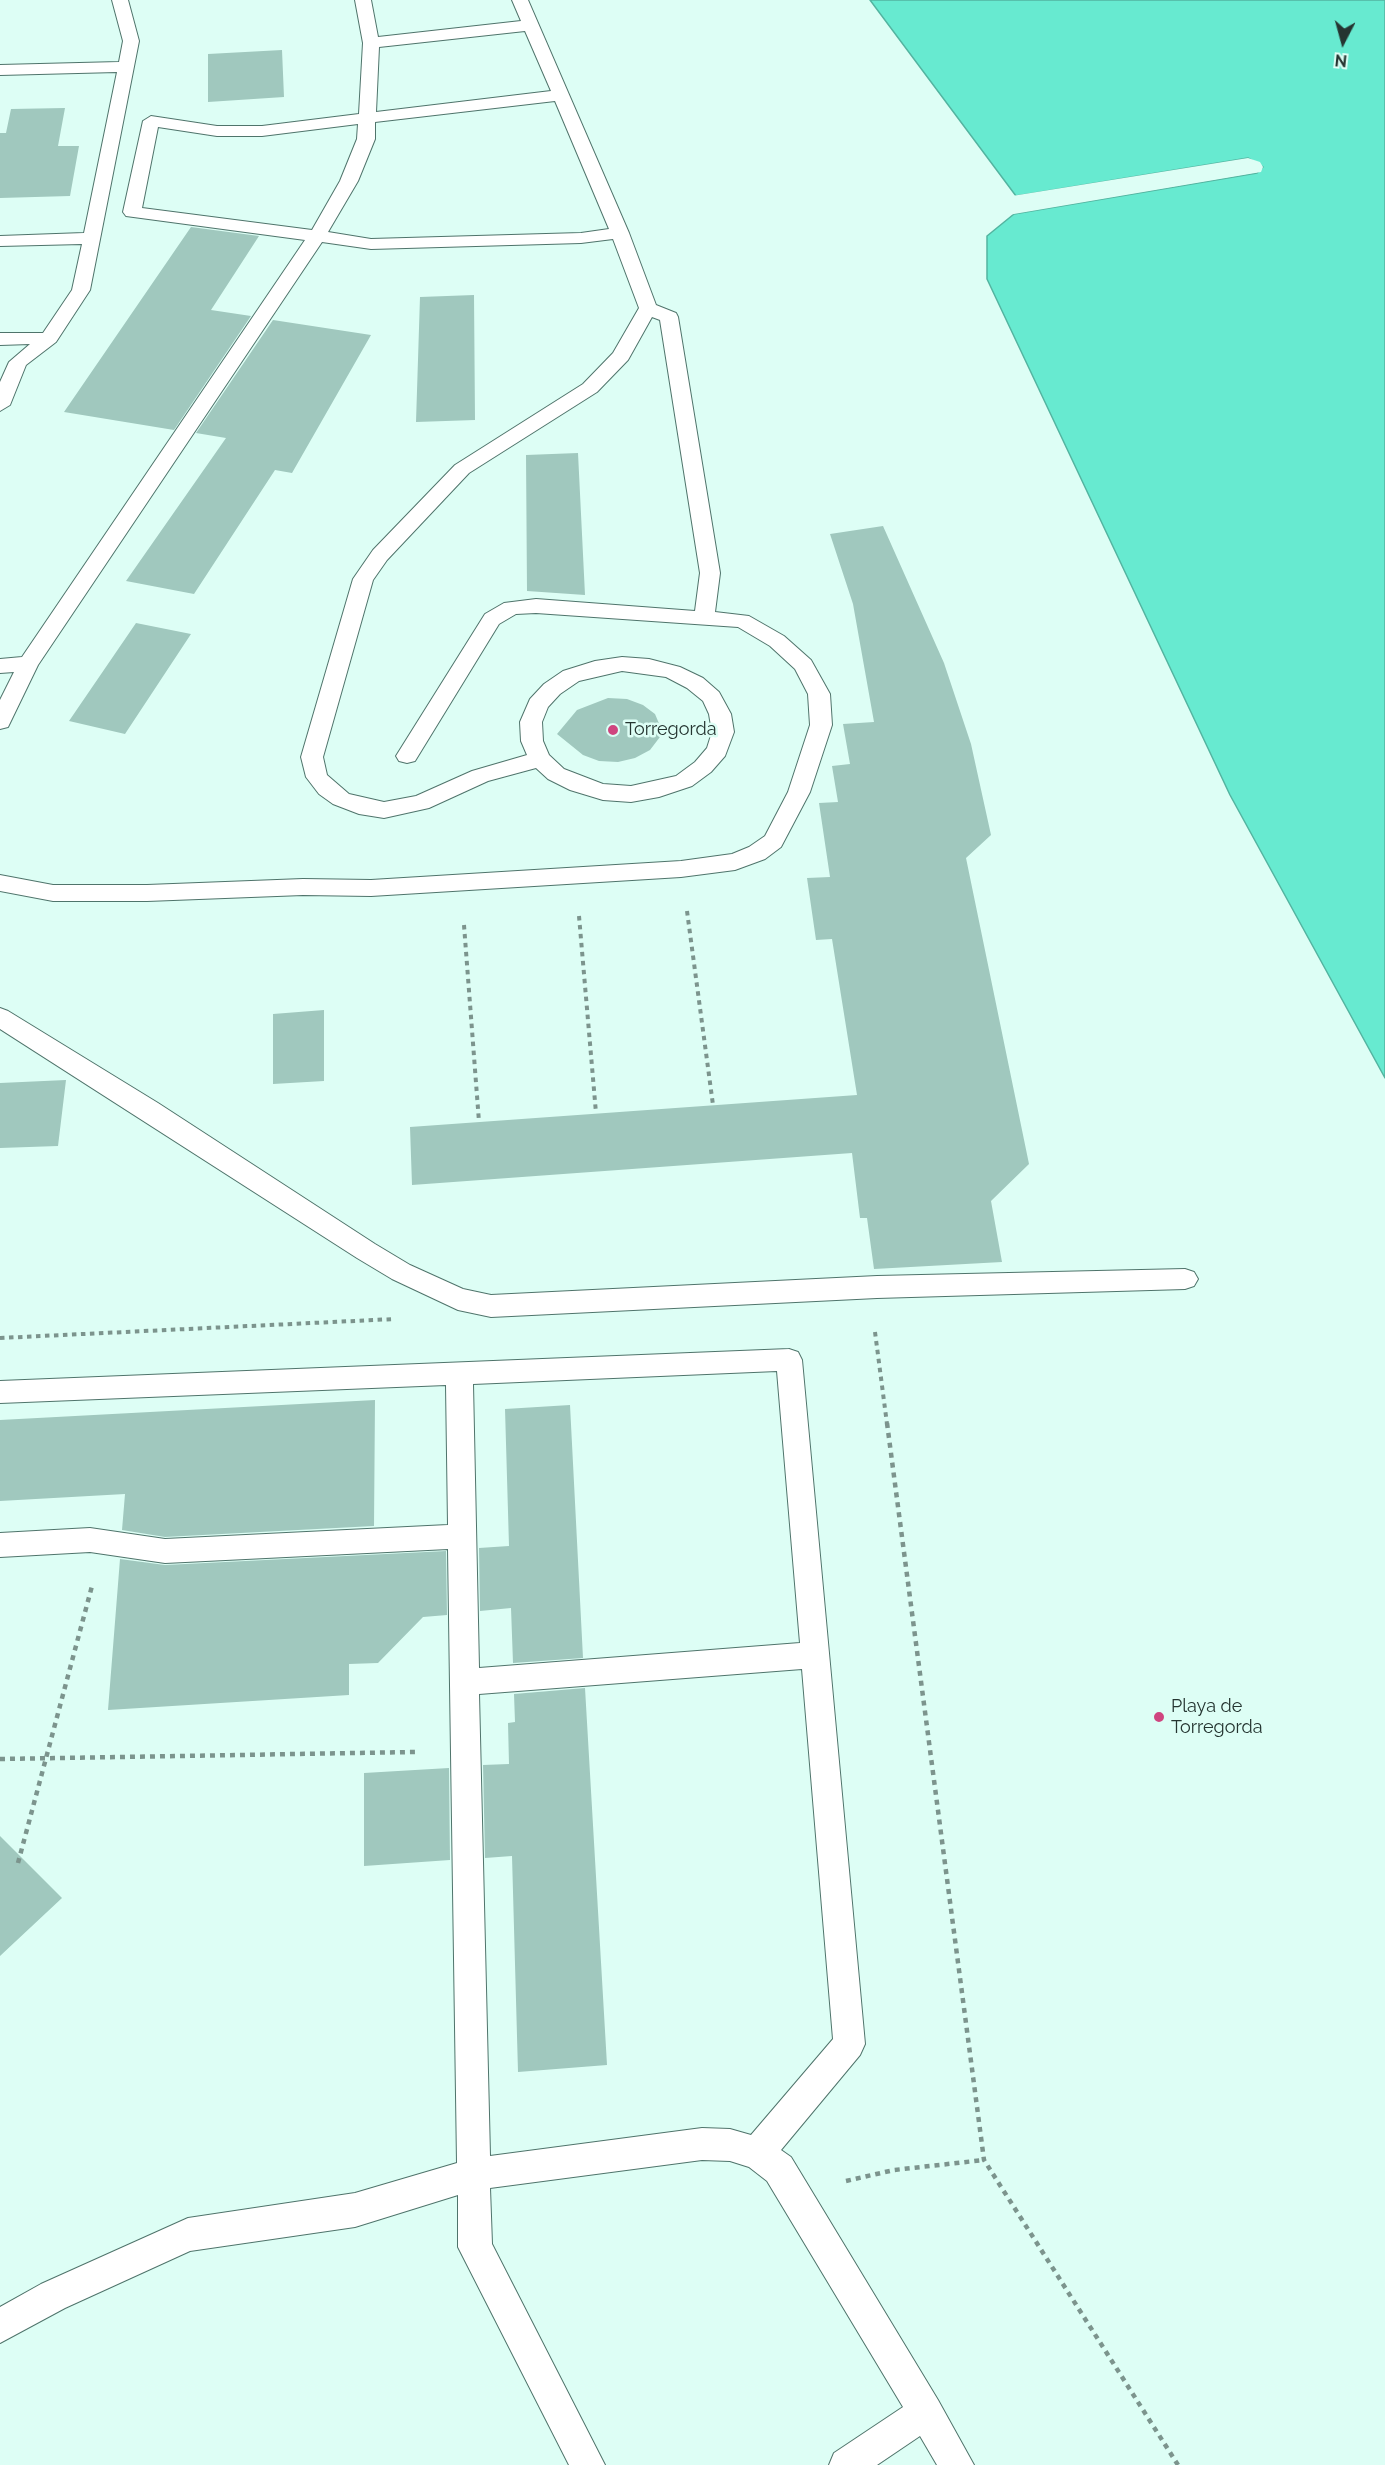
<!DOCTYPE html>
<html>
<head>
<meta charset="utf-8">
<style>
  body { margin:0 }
  #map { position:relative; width:1385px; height:2465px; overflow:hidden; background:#ddfef5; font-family:Raleway,sans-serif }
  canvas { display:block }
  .north { position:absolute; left:1313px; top:12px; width:60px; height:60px; -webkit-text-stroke:4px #ddfef5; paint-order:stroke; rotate:186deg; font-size:16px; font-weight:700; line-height:24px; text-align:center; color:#253531 }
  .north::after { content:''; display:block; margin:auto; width:21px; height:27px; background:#253531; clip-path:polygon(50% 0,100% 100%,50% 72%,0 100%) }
</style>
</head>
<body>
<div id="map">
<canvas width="1385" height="2465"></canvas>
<div class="north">N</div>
</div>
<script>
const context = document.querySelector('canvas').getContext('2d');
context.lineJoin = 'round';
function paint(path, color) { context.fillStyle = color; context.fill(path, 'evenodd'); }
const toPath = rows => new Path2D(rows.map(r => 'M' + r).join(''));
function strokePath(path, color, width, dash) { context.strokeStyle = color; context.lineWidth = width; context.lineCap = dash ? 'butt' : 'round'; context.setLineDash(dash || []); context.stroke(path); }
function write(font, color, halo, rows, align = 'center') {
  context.font = font + ' Raleway,sans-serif'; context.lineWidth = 5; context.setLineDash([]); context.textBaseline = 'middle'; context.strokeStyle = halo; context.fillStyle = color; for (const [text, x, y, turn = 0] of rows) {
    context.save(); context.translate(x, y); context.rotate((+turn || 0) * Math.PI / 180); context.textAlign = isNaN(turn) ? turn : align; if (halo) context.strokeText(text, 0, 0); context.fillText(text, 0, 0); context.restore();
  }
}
const water = toPath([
  [870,0,1385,0,1385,1078,1230,795,987,279,987,236,1014,214,1257,173,1263,167,1248,158,1016,196,870,0]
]);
paint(water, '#67ead0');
strokePath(water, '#53b4a0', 1.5);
paint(toPath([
  [1248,158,1260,162,1263,167,1261,172,1008,215,1013,211,1256,170,1260,167,1248,161,1016,199,1012,196]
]), '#ddfef5');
paint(toPath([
  [282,50,284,97,208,102,208,54],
  [65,108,58,146,79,146,70,196,0,198,0,133,6,133,11,109],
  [191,227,259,236,211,310,251,316,174,430,64,412],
  [474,295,475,420,416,422,420,297],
  [273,320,371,335,292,473,275,470,194,594,126,581,226,438,196,433],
  [578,453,585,595,527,591,526,455],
  [883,526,944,663,971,744,991,835,966,858,1029,1164,991,1201,1002,1262,874,1269,867,1218,860,1218,852,1153,412,1185,410,1127,857,1095,832,939,816,940,807,878,830,877,819,803,838,802,832,766,850,764,843,724,874,722,853,604,830,534],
  [136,623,191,634,125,734,69,721],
  [608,698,627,699,643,705,655,714,663,733,650,750,635,758,618,762,599,761,583,755,557,734,577,710],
  [324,1010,324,1081,273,1084,273,1014],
  [66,1080,58,1146,0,1148,0,1083],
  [375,1400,374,1526,165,1537,122,1530,125,1494,0,1501,0,1420],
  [570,1405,583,1658,513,1663,511,1608,480,1611,479,1548,509,1546,505,1409],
  [446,1551,447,1615,423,1617,378,1663,349,1664,349,1695,108,1710,120,1559,165,1565],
  [585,1688,607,2065,518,2072,512,1856,485,1858,483,1765,509,1764,508,1723,515,1722,514,1694],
  [449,1768,450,1860,364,1866,364,1773],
  [0,1836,62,1898,0,1956]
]), '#a0c8be');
const service = toPath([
  [112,0,128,0,139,41,90,290,56,342,26,365,10,405,0,411,0,382,9,362,30,344,0,345,0,333,43,333,72,290,82,244,0,246,0,236,84,233,117,72,0,75,0,65,119,62,123,41,112,0],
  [355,0,371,0,378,37,521,21,512,0,528,0,629,233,656,305,676,313,678,317,720,573,715,612,749,616,784,636,811,660,830,694,832,725,810,792,781,847,765,859,735,870,681,877,371,896,303,895,147,901,53,901,0,891,0,875,53,885,147,885,303,879,371,880,681,861,732,854,749,847,765,836,788,792,810,725,808,694,795,669,770,646,738,627,536,613,516,614,499,624,415,761,407,763,399,761,396,756,485,614,504,603,536,599,695,611,700,573,660,320,652,317,628,360,597,392,469,473,387,560,373,580,323,757,327,775,349,794,384,802,416,796,472,771,527,755,521,741,520,722,530,699,544,684,563,671,595,661,622,657,649,659,680,667,703,678,719,692,731,714,734,732,725,756,711,772,692,786,659,797,631,802,603,800,570,790,548,779,536,768,488,781,429,808,384,818,359,814,333,804,319,794,306,777,301,757,353,579,373,550,455,465,583,384,613,353,639,308,613,239,581,243,371,249,322,242,38,665,8,727,0,729,0,700,14,672,0,673,0,659,22,657,305,240,126,216,123,212,143,121,151,116,217,126,262,126,359,114,363,43,355,0],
  [525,31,551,91,376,112,379,47,525,31],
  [555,101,609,229,581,233,371,239,328,232,358,181,375,139,375,122,555,101],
  [358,124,357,139,340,181,312,230,142,208,158,127,217,136,262,136,358,124],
  [622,671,666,677,687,688,703,701,709,714,712,732,707,748,695,762,676,776,631,786,603,784,564,769,549,755,543,741,542,722,548,707,560,694,579,681,622,671],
  [0,1008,8,1011,158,1103,375,1244,410,1265,463,1289,491,1295,877,1276,1185,1269,1194,1272,1198,1279,1194,1286,1185,1289,877,1298,491,1317,458,1310,392,1279,357,1258,0,1029,0,1008],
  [789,1349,798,1352,802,1360,865,2044,860,2055,781,2150,791,2157,938,2400,974,2465,937,2465,920,2436,877,2465,829,2465,834,2453,903,2407,767,2181,749,2167,730,2161,702,2160,490,2188,492,2244,605,2465,569,2465,458,2247,458,2195,355,2227,190,2251,65,2308,0,2343,0,2307,41,2284,188,2218,355,2193,457,2163,448,1549,165,1563,90,1552,0,1557,0,1533,90,1528,165,1539,448,1525,446,1385,0,1403,0,1381,789,1349],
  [777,1371,800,1643,479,1668,473,1384,777,1371],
  [802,1669,833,2039,751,2135,730,2129,702,2128,490,2156,479,1694,802,1669]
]);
strokePath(service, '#4f746b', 2);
strokePath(toPath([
  [687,911,713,1105],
  [579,916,596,1113],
  [464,925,479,1122],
  [875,1332,887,1424],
  [0,1338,395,1319]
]), '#7c948d', 4, [4.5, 4.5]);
strokePath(toPath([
  [887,1423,984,2160,1178,2465],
  [0,1759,416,1752],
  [18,1863,92,1586],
  [846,2181,894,2170,984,2160]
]), '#7c948d', 4.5, [5, 5]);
paint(service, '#fff');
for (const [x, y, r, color] of [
  [613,730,6,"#cf457f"],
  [1159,1717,6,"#cf457f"]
]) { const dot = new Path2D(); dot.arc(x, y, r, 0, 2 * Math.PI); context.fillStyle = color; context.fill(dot); strokePath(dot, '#ddfef5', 2); }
write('18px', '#253531', '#ddfef5', [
  ["Torregorda",625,730],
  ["Playa de",1171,1707],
  ["Torregorda",1171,1728]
], 'left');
</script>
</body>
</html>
